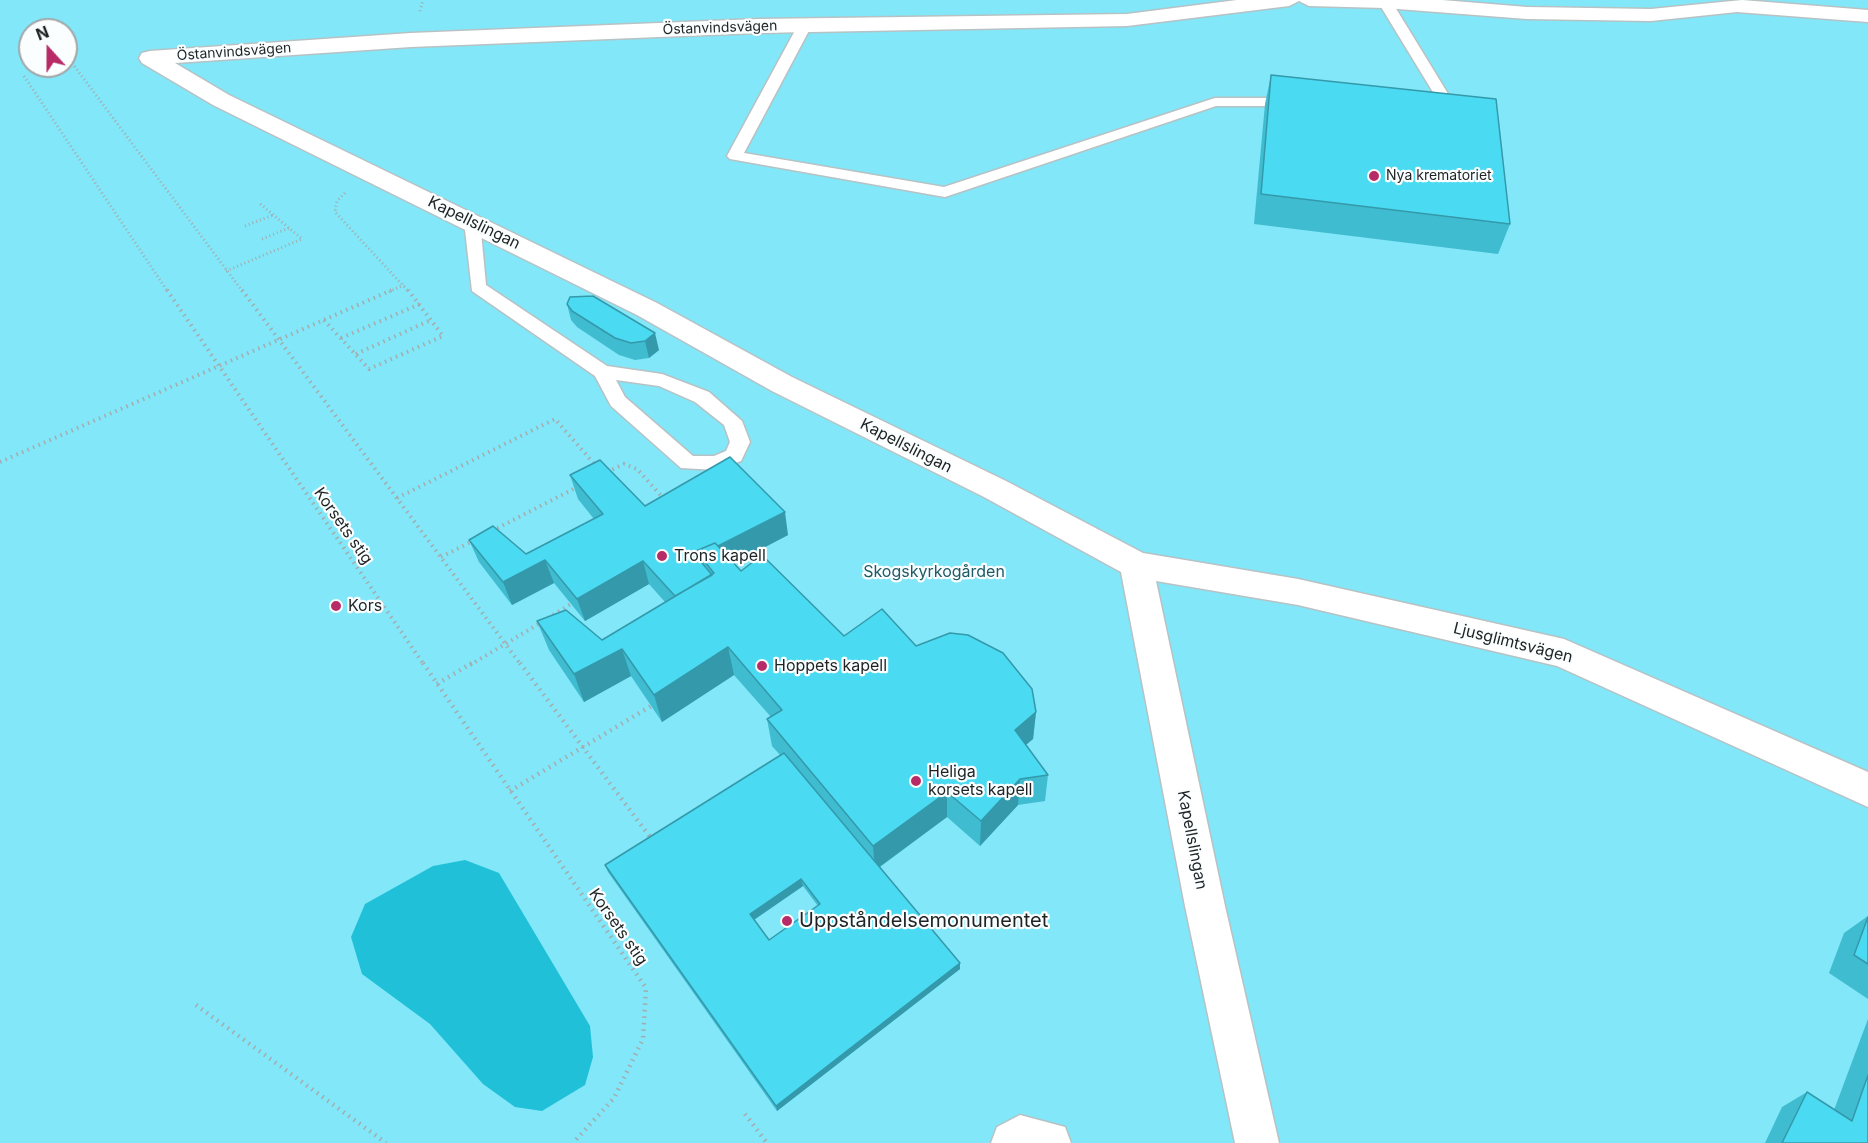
<!DOCTYPE html>
<html>
<head>
<meta charset="utf-8">
<style>
  body { margin:0 }
  #map { position:relative; width:1868px; height:1143px; overflow:hidden; background:#e7f2f4; font-family:Inter,sans-serif }
  canvas { display:block }
  .north { position:absolute; left:18px; top:18px; width:60px; height:60px; box-sizing:border-box; background:#fafeff; border:2px solid #a2a6a7; border-radius:50%; rotate:339deg; font-size:16px; font-weight:700; line-height:24px; text-align:center; color:#1f2324 }
  .north::after { content:''; display:block; margin:auto; width:21px; height:27px; background:#b72c66; clip-path:polygon(50% 0,100% 100%,50% 72%,0 100%) }
</style>
</head>
<body>
<div id="map">
<canvas width="1868" height="1143"></canvas>
<div class="north">N</div>
</div>
<script>
const context = document.querySelector('canvas').getContext('2d');
context.lineJoin = 'round';
function paint(path, color) { context.fillStyle = color; context.fill(path, 'evenodd'); }
const toPath = rows => new Path2D(rows.map(r => 'M' + r).join(''));
function strokePath(path, color, width, dash) { context.strokeStyle = color; context.lineWidth = width; context.lineCap = dash ? 'butt' : 'round'; context.setLineDash(dash || []); context.stroke(path); }
function write(font, color, halo, rows, align = 'center') {
  context.font = font + ' Inter,sans-serif'; context.lineWidth = 4.5; context.setLineDash([]); context.textBaseline = 'middle'; context.strokeStyle = halo; context.fillStyle = color; for (const [text, x, y, turn = 0] of rows) {
    context.save(); context.translate(x, y); context.rotate((+turn || 0) * Math.PI / 180); context.textAlign = isNaN(turn) ? turn : align; if (halo) context.strokeText(text, 0, 0); context.fillText(text, 0, 0); context.restore();
  }
}
paint(toPath([
  [0,0,1868,0,1868,1143,0,1143],
  [30,30,66,30,66,66,30,66]
]), '#81e7f9');
paint(toPath([
  [465,860,499,873,590,1026,593,1057,585,1085,542,1111,515,1107,483,1084,430,1024,362,974,351,937,365,904,433,866]
]), '#20c1d8');
const service = toPath([
  [1380,0,1392,2,1453,102,1451,105,1441,105,1439,102,1378,2,1380,0],
  [805,21,812,25,744,153,944,187,1215,98,1293,98,1300,102,1293,106,1216,106,945,197,730,159,727,156,798,25,805,21],
  [472,216,480,221,486,285,607,366,662,374,709,392,742,421,750,442,741,461,716,470,681,468,611,406,595,376,472,291,464,221,472,216],
  [616,380,659,386,695,402,724,425,730,442,726,451,714,456,693,456,625,397,616,380]
]);
const minor = toPath([
  [1237,0,1442,0,1527,7,1651,9,1742,0,1868,10,1868,22,1737,12,1651,21,1527,19,1385,8,1309,6,1299,1,1289,6,1127,26,758,33,411,47,175,63,229,95,657,303,792,377,1006,481,1143,553,1298,579,1564,639,1868,772,1868,807,1557,666,1298,605,1156,581,1225,906,1279,1143,1235,1143,1185,906,1121,572,984,497,772,391,637,315,213,105,142,63,139,58,142,53,150,51,411,33,758,19,1127,14,1237,0],
  [1020,1115,1065,1127,1071,1143,991,1143,997,1127,1020,1115]
]);
strokePath(service, '#b7c2c4', 3);
strokePath(minor, '#b7c2c4', 3);
strokePath(toPath([
  [420,11,423,0],
  [72,63,243,292],
  [24,76,168,292],
  [345,193,337,201,335,212,409,292],
  [245,226,273,215],
  [262,239,289,228],
  [226,271,302,239,258,202],
  [389,292,404,285]
]), '#a4acae', 3, [1, 3]);
strokePath(toPath([
  [167,290,424,665],
  [242,290,521,665],
  [324,320,369,369,443,336,408,290],
  [341,338,420,304],
  [356,354,431,320],
  [0,462,392,290],
  [607,472,624,464,637,469,664,499],
  [397,498,555,419,596,466],
  [492,531,579,486],
  [441,557,475,540],
  [548,618,571,604],
  [470,665,542,622]
]), '#a4acae', 4, [1.5, 4.5]);
strokePath(toPath([
  [423,663,646,988,643,1039,614,1098,573,1143],
  [520,663,653,841],
  [437,684,472,663],
  [510,791,651,706],
  [196,1005,386,1143],
  [745,1114,767,1143]
]), '#a4acae', 4.5, [1.5, 5]);
paint(service, '#fff');
paint(minor, '#fff');
paint(toPath([
  [1271,75,1510,224,1498,254,1254,224,1265,104],
  [593,296,659,350,649,358,635,360,619,355,577,327,571,320,567,304],
  [570,475,645,506,788,535,734,563,741,571,844,636,916,646,1036,712,1033,739,1026,745,1048,775,1045,801,1018,805,980,846,947,817,880,867,960,969,777,1111,608,872,605,865,780,755,772,746,767,719,771,717,734,675,662,722,631,676,584,702,549,650,537,621,602,640,665,602,649,584,585,621,554,583,512,605,479,562,469,540,526,554,594,519,578,499],
  [803,886,818,906,769,940,754,920],
  [1868,916,1868,999,1829,973,1844,933],
  [1868,1019,1868,1143,1765,1143,1782,1107,1807,1092,1834,1110]
]), '#40bcd1');
paint(toPath([
  [655,333,659,350,649,358,645,341],
  [785,512,788,535,714,574,700,556],
  [545,560,554,583,512,605,503,582],
  [643,561,649,584,585,621,577,599],
  [728,647,734,675,662,722,654,695],
  [622,649,631,676,584,702,574,674],
  [1036,712,1033,739,1012,756,1015,730],
  [1020,779,1018,805,980,846,981,821],
  [947,792,947,817,875,870,873,846],
  [801,879,803,886,752,921,750,914],
  [960,963,960,969,777,1111,776,1106]
]), '#3499aa');
const building = toPath([
  [1271,75,1496,99,1510,224,1261,194,1271,75],
  [593,296,655,333,645,341,631,343,615,338,572,311,567,304,570,297,593,296],
  [730,457,785,512,718,546,715,543,696,551,697,557,712,575,675,596,643,561,577,599,545,560,503,582,469,540,493,526,526,554,603,514,570,475,600,460,645,506,730,457],
  [715,543,741,571,762,555,844,636,882,609,916,646,950,633,968,635,1003,653,1032,689,1036,712,1015,730,1048,775,1020,779,981,821,947,792,873,846,767,719,782,710,728,647,654,695,622,649,574,674,537,621,566,610,602,640,714,573,696,551,715,543],
  [784,753,960,963,776,1106,605,865,784,753],
  [801,879,820,904,769,940,750,914,801,879],
  [1868,917,1868,964,1854,955,1868,917],
  [1868,1075,1868,1143,1782,1143,1807,1092,1852,1121,1868,1075]
]);
paint(building, '#4adbf3');
strokePath(building, '#3499aa', 1.5);
for (const [x, y, r, color] of [
  [1374,176,6,"#b72c66"],
  [662,556,6,"#b72c66"],
  [336,606,6,"#b72c66"],
  [762,666,6,"#b72c66"],
  [916,781,6,"#b72c66"],
  [787,921,6,"#b72c66"]
]) { const dot = new Path2D(); dot.arc(x, y, r, 0, 2 * Math.PI); context.fillStyle = color; context.fill(dot); strokePath(dot, '#fafeff', 2); }
write('14px', '#1f2324', '#fafeff', [
  ["Östanvindsvägen",720,28,-2],
  ["Östanvindsvägen",234,52,-4]
]);
write('14px', '#1f2324', '#fafeff', [
  ["Nya krematoriet",1386,176]
], 'left');
write('16px', '#1f2324', '#fafeff', [
  ["Kapellslingan",474,223,26],
  ["Kapellslingan",906,446,27],
  ["Korsets stig",343,526,55],
  ["Ljusglimtsvägen",1513,643,14],
  ["Kapellslingan",1192,840,79],
  ["Korsets stig",618,927,55]
]);
write('16px', '#1f2324', '#fafeff', [
  ["Trons kapell",674,556],
  ["Kors",348,606],
  ["Hoppets kapell",774,666],
  ["Heliga",928,772],
  ["korsets kapell",928,790]
], 'left');
write('16px', '#205b65', '#fafeff', [
  ["Skogskyrkogården",934,572]
]);
write('20px', '#1f2324', '#fafeff', [
  ["Uppståndelsemonumentet",799,921]
], 'left');
</script>
</body>
</html>
